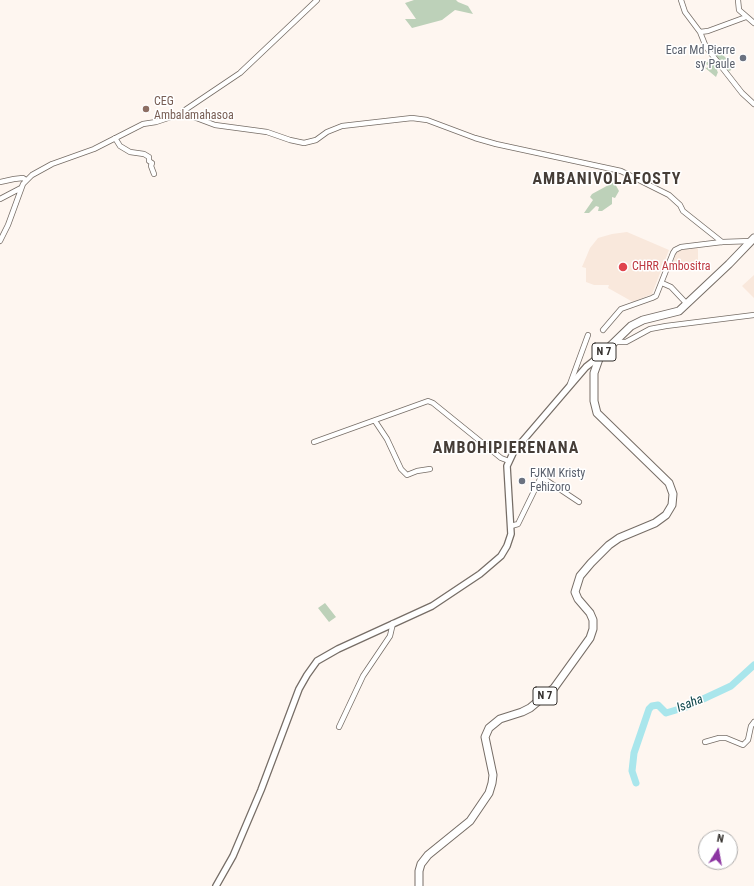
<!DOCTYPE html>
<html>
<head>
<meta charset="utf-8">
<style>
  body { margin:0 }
  #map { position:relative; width:754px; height:886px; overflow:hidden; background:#fef6f0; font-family:"Roboto Condensed",sans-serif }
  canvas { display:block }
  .north { position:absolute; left:698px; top:830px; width:40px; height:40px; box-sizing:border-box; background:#fff; border:1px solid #aeacab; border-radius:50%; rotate:11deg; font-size:11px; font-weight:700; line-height:16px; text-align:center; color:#34302d }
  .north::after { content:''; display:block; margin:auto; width:14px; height:18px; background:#8c35a2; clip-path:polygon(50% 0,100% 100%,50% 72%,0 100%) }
</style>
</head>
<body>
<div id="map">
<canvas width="754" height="886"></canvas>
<div class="north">N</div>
</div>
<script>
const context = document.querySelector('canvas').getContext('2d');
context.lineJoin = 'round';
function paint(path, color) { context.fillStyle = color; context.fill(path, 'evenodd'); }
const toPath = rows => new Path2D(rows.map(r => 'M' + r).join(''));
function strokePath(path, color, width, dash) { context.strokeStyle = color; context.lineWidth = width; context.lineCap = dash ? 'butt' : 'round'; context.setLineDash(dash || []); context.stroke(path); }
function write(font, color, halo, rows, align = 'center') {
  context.font = font + ' "Roboto Condensed",sans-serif'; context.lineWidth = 3; context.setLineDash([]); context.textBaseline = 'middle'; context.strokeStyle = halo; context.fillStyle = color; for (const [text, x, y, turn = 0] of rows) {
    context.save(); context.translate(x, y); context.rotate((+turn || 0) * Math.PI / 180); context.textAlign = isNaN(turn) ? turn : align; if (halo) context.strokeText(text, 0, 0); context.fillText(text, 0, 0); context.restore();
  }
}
paint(toPath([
  [627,232,669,250,652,294,633,302,608,288,609,285,594,285,586,282,586,268,582,267,590,248,598,238,612,234],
  [698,247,698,260,694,263,690,270,684,270,673,262,676,253,680,250],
  [754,275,754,298,742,286]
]), '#f9e8dc');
paint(toPath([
  [414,0,456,0,458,2,468,6,473,14,455,10,442,20,412,28,405,19,416,19,405,3],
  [718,52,721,52,722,54,734,66,730,71,727,70,721,63,716,56],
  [706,62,714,62,718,66,717,71,718,72,716,77,704,67,707,68,709,66,706,64],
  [614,182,619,191,615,198,612,197,612,204,602,211,598,211,599,207,596,206,589,213,584,213,593,200,590,197,592,194],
  [325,603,336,617,329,622,318,608]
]), '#bdd1b9');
strokePath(toPath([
  [636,783,632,771,634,753,647,715,649,709,652,706,658,705,666,713,686,707,731,686,754,665]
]), '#a9e6ec', 7);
const minor = toPath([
  [681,0,685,12,700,32,706,47,742,93,754,104],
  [738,0,739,10,754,23],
  [700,32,708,31,746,17],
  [183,113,185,110,240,73,317,0],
  [115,138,120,146,130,152,144,154,149,157,149,161,152,163,151,166,154,174],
  [0,182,14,179,23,178,26,180],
  [0,199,21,188],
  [0,241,8,225,23,184,32,175,52,164,94,149,143,124,156,122,183,113,215,125,267,132,290,140,304,143,316,140,327,132,342,126,412,118,427,120,475,138,496,144,621,171,669,195,680,205,683,211,722,242],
  [662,283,671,287,687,304],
  [603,330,621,309,652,298,656,296,673,253,675,250,681,247,722,242,751,241],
  [616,342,626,342,650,329,666,326,754,315],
  [570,384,588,335],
  [375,421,387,439,401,469,407,475,417,471,430,469],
  [314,442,428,401,433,403,501,458,509,461],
  [511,526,518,524,540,479,542,478,546,480,579,502],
  [339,727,363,676,390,636,393,623],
  [705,742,719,738,726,738,743,745,748,740,751,726,754,722]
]);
const tertiary = toPath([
  [216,886,233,856,261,790,299,689,307,675,317,661,338,649,432,606,480,574,501,556,507,546,511,534,507,466,514,451,586,367,600,356]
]);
const primary = toPath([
  [419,886,419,871,421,864,428,855,470,821,489,793,492,783,493,775,485,737,489,728,500,719,522,712,530,708,554,688,590,638,593,629,593,620,590,613,578,599,575,592,580,576,591,563,609,545,619,538,655,523,666,515,672,505,673,494,669,483,597,413,594,401,594,373,600,356,631,326,643,320,679,311,729,264,754,238]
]);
strokePath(minor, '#766d66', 6);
strokePath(tertiary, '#766d66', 8);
strokePath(primary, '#766d66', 9);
strokePath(minor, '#fff', 4.5);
strokePath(tertiary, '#fff', 5.5);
strokePath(primary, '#fff', 7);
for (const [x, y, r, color] of [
  [743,58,4,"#6b7280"],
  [146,109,4,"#8d6e63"],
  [623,267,5,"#e0444e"],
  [522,481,4,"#6b7280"]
]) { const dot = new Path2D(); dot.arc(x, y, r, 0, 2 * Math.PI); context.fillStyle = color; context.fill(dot); strokePath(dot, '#fff', 1.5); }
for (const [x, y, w] of [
  [604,352,24],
  [545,696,24]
]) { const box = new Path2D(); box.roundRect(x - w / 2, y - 9, w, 18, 3); context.fillStyle = '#fff'; context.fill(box); strokePath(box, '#34302d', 1); }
write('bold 11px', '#34302d', null, [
  ["N 7",604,352],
  ["N 7",545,696]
]);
write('12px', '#5b616d', '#fff', [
  ["Ecar Md Pierre",735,51],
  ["sy Paule",735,65],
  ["FJKM Kristy",530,474,"left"],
  ["Fehizoro",530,488,"left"]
], 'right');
write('12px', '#785e54', '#fff', [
  ["CEG",154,102],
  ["Ambalamahasoa",154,116]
], 'left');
write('12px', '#be3a42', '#fff', [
  ["CHRR Ambositra",632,267]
], 'left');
write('italic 13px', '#0c4449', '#fff', [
  ["Isaha",690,704,-22]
]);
context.letterSpacing = '1px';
write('bold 16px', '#453d37', '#fff', [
  ["AMBANIVOLAFOSTY",607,180],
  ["AMBOHIPIERENANA",506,449]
]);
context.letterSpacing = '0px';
</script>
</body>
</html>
